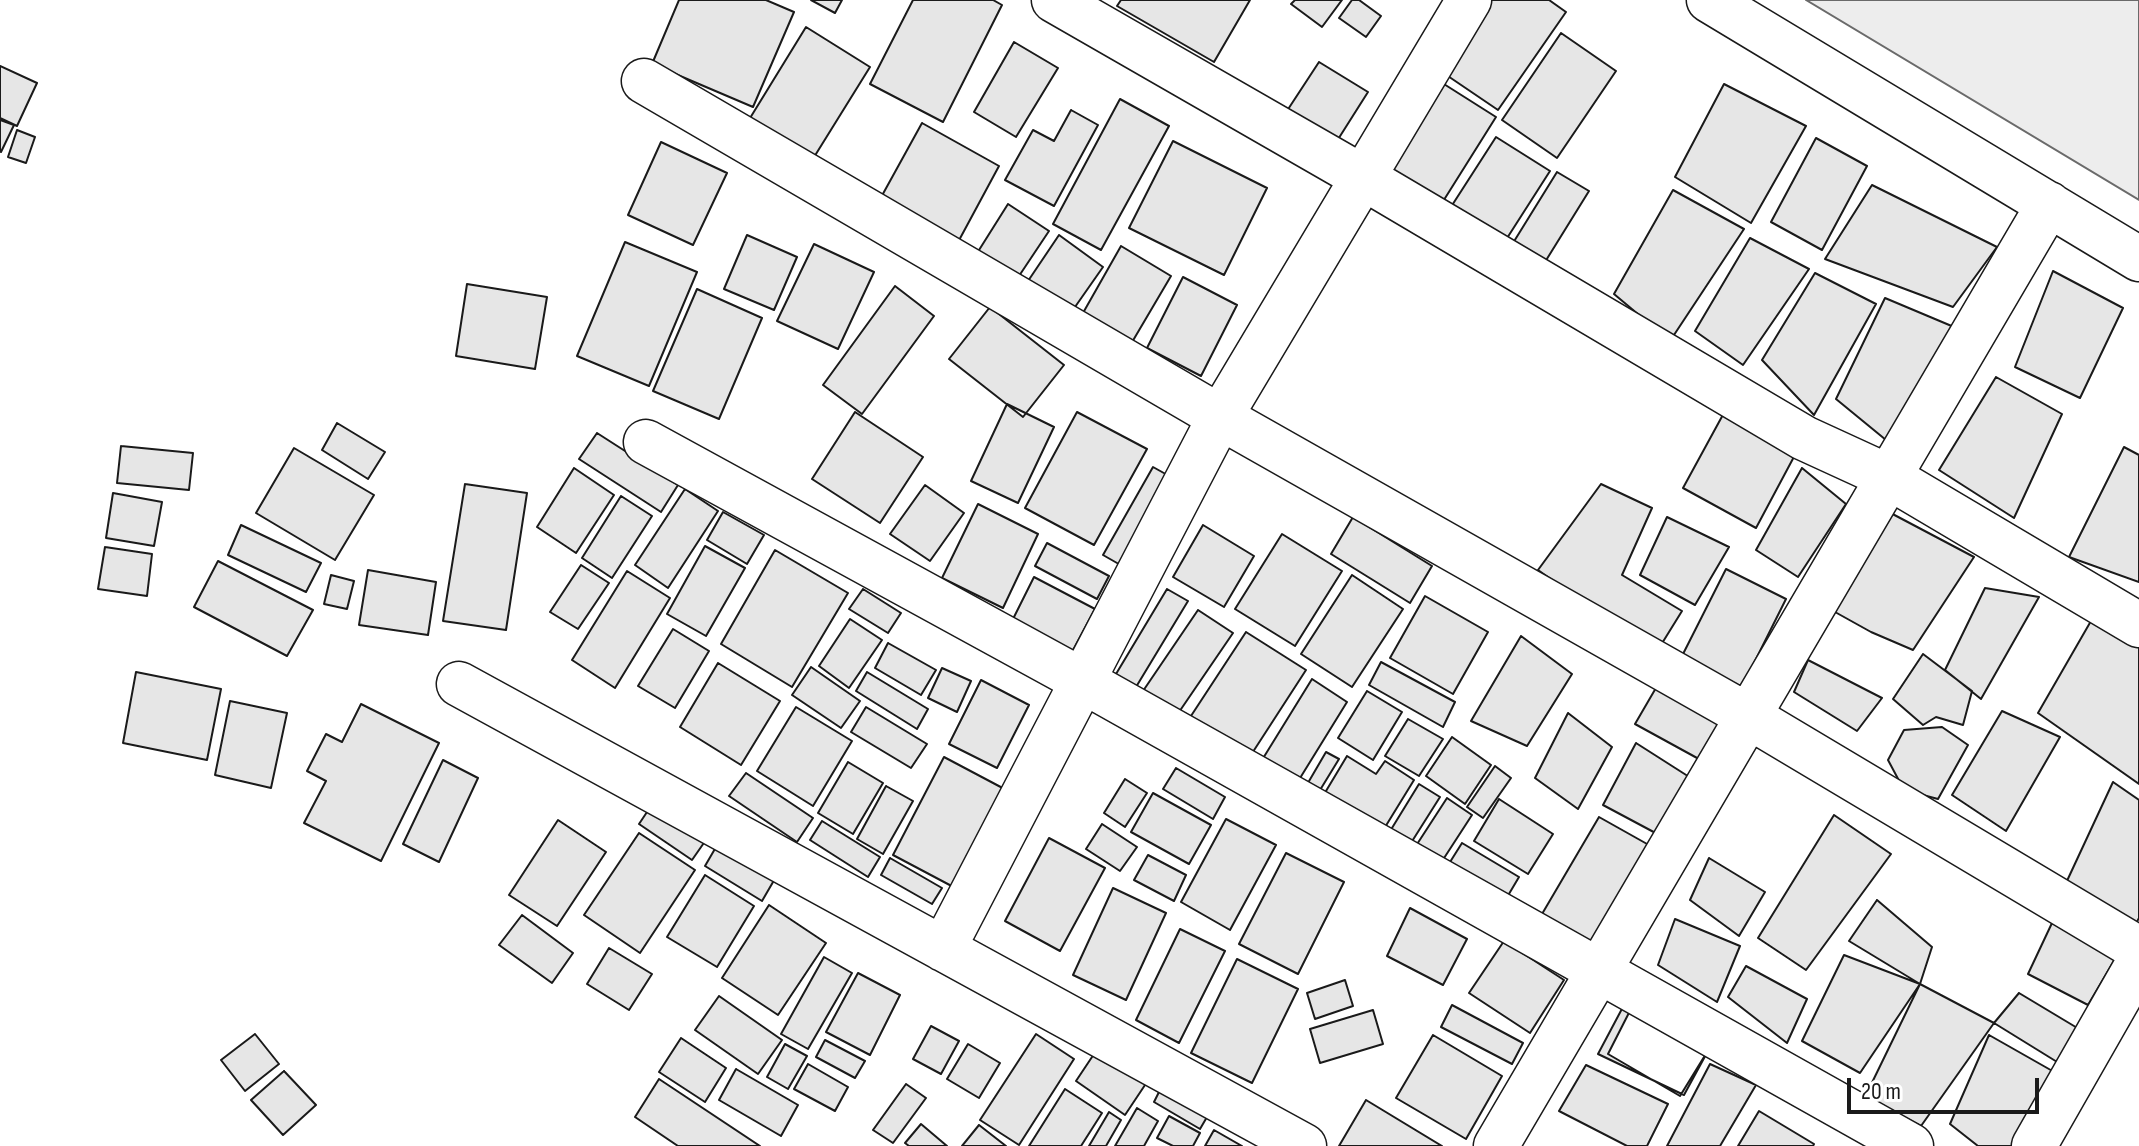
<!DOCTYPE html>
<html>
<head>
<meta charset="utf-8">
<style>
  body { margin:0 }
  #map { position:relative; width:2139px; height:1146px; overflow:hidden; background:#fff; font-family:"Sofia Sans Condensed",sans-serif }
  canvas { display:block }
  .scale { position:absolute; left:1847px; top:1078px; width:192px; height:36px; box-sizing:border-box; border:4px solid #1a1a1a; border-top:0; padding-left:10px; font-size:24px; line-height:28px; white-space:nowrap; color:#1a1a1a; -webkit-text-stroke:6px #fff; paint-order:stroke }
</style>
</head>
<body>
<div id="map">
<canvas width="2139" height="1146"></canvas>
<div class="scale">20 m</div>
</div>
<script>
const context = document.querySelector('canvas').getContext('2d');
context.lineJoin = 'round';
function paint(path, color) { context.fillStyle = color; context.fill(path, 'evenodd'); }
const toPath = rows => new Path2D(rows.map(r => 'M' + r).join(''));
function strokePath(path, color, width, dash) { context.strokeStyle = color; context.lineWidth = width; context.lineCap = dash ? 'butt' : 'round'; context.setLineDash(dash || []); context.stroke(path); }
const built = toPath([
  [1806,0,2139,0,2139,200,1806,0]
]);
paint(built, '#ededed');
strokePath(built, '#6a6a6a', 2);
const building = toPath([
  [679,0,766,0,794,12,753,107,652,64,679,0],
  [811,0,842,0,835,13,811,0],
  [913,0,993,0,1002,5,943,122,870,84,913,0],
  [1121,0,1250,0,1214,62,1117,6,1121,0],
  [1295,0,1342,0,1322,27,1291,4,1295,0],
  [1352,0,1359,0,1381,16,1366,37,1339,18,1352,0],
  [1488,0,1549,0,1566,12,1498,110,1439,70,1488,0],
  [806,27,870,67,811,162,747,123,806,27],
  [1561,33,1616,71,1557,158,1502,120,1561,33],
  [1014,42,1058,68,1016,137,974,112,1014,42],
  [1319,62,1368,92,1330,152,1281,120,1319,62],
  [0,66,37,83,17,126,0,118,0,66],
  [1436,79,1496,117,1442,203,1382,166,1436,79],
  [1724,84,1806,126,1751,223,1675,177,1724,84],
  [1120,99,1169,126,1101,250,1053,224,1120,99],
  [1071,110,1098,125,1054,206,1005,180,1033,130,1054,141,1071,110],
  [0,120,14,125,1,152,0,151,0,120],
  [922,123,999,166,957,244,879,201,922,123],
  [17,130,35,137,26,163,8,157,17,130],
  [1496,137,1550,171,1502,246,1449,210,1496,137],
  [1816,138,1867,166,1822,250,1771,222,1816,138],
  [1173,141,1267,188,1224,275,1129,228,1173,141],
  [661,142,727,173,693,245,628,215,661,142],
  [1557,172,1589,191,1545,262,1513,243,1557,172],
  [1872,185,1997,247,1953,307,1825,259,1872,185],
  [1673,190,1744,229,1670,341,1614,294,1673,190],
  [1008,204,1049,231,1013,285,974,258,1008,204],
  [747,235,797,257,774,310,724,289,747,235],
  [1059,235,1103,267,1068,317,1024,287,1059,235],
  [1750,238,1809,269,1743,365,1695,331,1750,238],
  [625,242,697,272,649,386,577,356,625,242],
  [814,244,874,272,838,349,777,321,814,244],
  [1121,246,1171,276,1128,349,1079,320,1121,246],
  [2053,271,2123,308,2080,398,2015,367,2053,271],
  [1815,273,1876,304,1814,415,1762,360,1815,273],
  [1183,277,1237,305,1201,376,1147,348,1183,277],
  [467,284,547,297,535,369,456,356,467,284],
  [895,286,934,316,862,414,823,385,895,286],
  [697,289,762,318,719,419,653,391,697,289],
  [1885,298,1954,327,1886,440,1836,399,1885,298],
  [990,307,1064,365,1023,417,949,359,990,307],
  [1996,377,2062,414,2014,518,1939,470,1996,377],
  [1731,400,1804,438,1756,528,1683,488,1731,400],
  [1007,404,1054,427,1018,503,971,481,1007,404],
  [855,412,923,457,880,523,812,479,855,412],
  [1077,412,1147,449,1094,545,1025,508,1077,412],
  [337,423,385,452,368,479,322,450,337,423],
  [597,433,678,485,661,512,579,459,597,433],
  [121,446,193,453,189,490,117,483,121,446],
  [2124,447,2139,455,2139,582,2069,557,2124,447],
  [294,448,374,495,335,560,256,513,294,448],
  [1153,467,1180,482,1131,571,1103,555,1153,467],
  [574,468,614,495,576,553,537,527,574,468],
  [1802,468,1846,504,1798,577,1756,550,1802,468],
  [465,484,527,493,506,630,443,621,465,484],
  [1601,484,1652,508,1622,575,1682,611,1656,653,1538,570,1601,484],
  [925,485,964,513,930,561,890,534,925,485],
  [685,489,718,511,668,588,635,565,685,489],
  [113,493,162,502,154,546,106,538,113,493],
  [621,496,652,516,612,578,582,558,621,496],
  [978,504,1038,534,1003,608,942,578,978,504],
  [1885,510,1974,557,1913,650,1871,632,1835,612,1885,510],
  [723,512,764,535,747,564,707,540,723,512],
  [1353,517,1432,566,1410,603,1331,554,1353,517],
  [1667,517,1729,547,1695,605,1640,575,1667,517],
  [241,525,321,563,306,592,228,555,241,525],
  [1203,525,1254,556,1224,607,1173,577,1203,525],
  [1282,534,1342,571,1295,646,1235,609,1282,534],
  [1047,543,1109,576,1097,599,1035,566,1047,543],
  [705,546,745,568,706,636,667,614,705,546],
  [105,547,152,554,147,596,98,589,105,547],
  [775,550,848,593,792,687,721,644,775,550],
  [218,561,313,610,287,656,194,607,218,561],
  [581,565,609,583,578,629,550,612,581,565],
  [1726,569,1786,599,1742,687,1682,656,1726,569],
  [368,570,436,582,428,635,359,625,368,570],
  [627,571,670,598,615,688,572,660,627,571],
  [331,575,354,581,347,609,324,604,331,575],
  [1352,575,1403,609,1352,687,1301,654,1352,575],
  [1034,577,1095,609,1072,652,1012,621,1034,577],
  [1985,588,2039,597,1981,699,1945,670,1985,588],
  [863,589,901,613,888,633,849,609,863,589],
  [1167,589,1188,601,1133,692,1113,679,1167,589],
  [1425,596,1488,632,1453,694,1390,658,1425,596],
  [1198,610,1233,633,1177,715,1143,691,1198,610],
  [2095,614,2139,643,2139,784,2038,713,2095,614],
  [850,619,882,640,849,688,819,666,850,619],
  [673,629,709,651,675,708,638,686,673,629],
  [1246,632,1306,670,1249,758,1189,719,1246,632],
  [1521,636,1572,674,1527,746,1471,721,1521,636],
  [888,643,936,670,921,695,875,668,888,643],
  [1923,654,1972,691,1963,725,1936,717,1923,725,1893,699,1923,654],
  [1808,660,1882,698,1857,731,1794,692,1808,660],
  [1381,662,1455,702,1443,727,1369,685,1381,662],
  [718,663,780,701,741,765,680,727,718,663],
  [811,667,860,701,841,728,792,695,811,667],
  [942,668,971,681,957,712,928,698,942,668],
  [136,672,221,689,207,760,123,743,136,672],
  [867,672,928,709,917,729,856,691,867,672],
  [1312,679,1347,702,1297,783,1262,760,1312,679],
  [981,680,1029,705,997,768,949,744,981,680],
  [1660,681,1732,722,1708,764,1635,724,1660,681],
  [1367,691,1402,712,1373,760,1338,738,1367,691],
  [230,701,287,713,271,788,215,775,230,701],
  [361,704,439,743,381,861,304,823,326,781,307,771,326,734,342,742,361,704],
  [796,707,852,741,813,806,757,771,796,707],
  [866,707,927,744,911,768,851,732,866,707],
  [2002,711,2060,737,2006,831,1952,795,2002,711],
  [1568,713,1612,747,1578,809,1535,778,1568,713],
  [1408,719,1443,739,1419,776,1385,756,1408,719],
  [1942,727,1968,745,1938,799,1904,790,1888,760,1904,730,1942,727],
  [1452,737,1491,765,1465,804,1426,776,1452,737],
  [1636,743,1694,780,1663,837,1603,805,1636,743],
  [1326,752,1339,759,1317,795,1305,788,1326,752],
  [1347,756,1376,774,1385,761,1414,780,1379,837,1320,801,1347,756],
  [944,757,1012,793,961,891,893,855,944,757],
  [443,760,478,778,439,862,403,844,443,760],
  [848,762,883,783,853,834,818,813,848,762],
  [1495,766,1511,778,1483,818,1467,807,1495,766],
  [1176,768,1225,797,1213,819,1163,789,1176,768],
  [746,773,813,818,797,842,729,796,746,773],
  [1125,779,1147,793,1125,827,1104,813,1125,779],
  [2113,782,2139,800,2139,918,2132,931,2066,883,2113,782],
  [1419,784,1440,797,1404,854,1384,841,1419,784],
  [886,786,913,801,883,854,857,839,886,786],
  [1153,793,1211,825,1189,864,1131,832,1153,793],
  [1447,798,1472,815,1435,872,1410,855,1447,798],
  [1499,799,1553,834,1528,874,1474,841,1499,799],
  [655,800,708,837,692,860,639,824,655,800],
  [1834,815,1891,854,1806,970,1758,938,1834,815],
  [1599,817,1656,849,1598,948,1542,914,1599,817],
  [1226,819,1276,845,1230,930,1181,902,1226,819],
  [558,820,606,852,557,926,509,895,558,820],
  [822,821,880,857,868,877,810,840,822,821],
  [1102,824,1137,847,1120,871,1086,849,1102,824],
  [639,833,695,870,640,953,584,915,639,833],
  [723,835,780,870,762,901,705,866,723,835],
  [1049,838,1105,868,1060,951,1005,921,1049,838],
  [1462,843,1519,877,1503,904,1445,870,1462,843],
  [1286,853,1344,882,1298,974,1239,944,1286,853],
  [1148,855,1186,875,1174,901,1134,880,1148,855],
  [890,858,942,888,932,904,881,875,890,858],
  [1709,858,1765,892,1739,936,1690,900,1709,858],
  [705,875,754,906,717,967,667,937,705,875],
  [1113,888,1166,913,1126,1000,1073,975,1113,888],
  [1877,900,1932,947,1920,984,1849,941,1877,900],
  [769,905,826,943,778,1015,722,978,769,905],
  [1410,908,1467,939,1443,985,1387,956,1410,908],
  [522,915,573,953,552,983,499,945,522,915],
  [1675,919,1740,946,1717,1002,1658,965,1675,919],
  [2052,923,2118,954,2088,1005,2028,974,2052,923],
  [1180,929,1225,951,1179,1043,1136,1020,1180,929],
  [1504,941,1564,980,1530,1033,1469,993,1504,941],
  [609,948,652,974,629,1010,587,984,609,948],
  [1844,955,1920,984,1860,1073,1802,1041,1844,955],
  [824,957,852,973,808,1049,781,1034,824,957],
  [1237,959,1298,989,1252,1083,1191,1053,1237,959],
  [1746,966,1807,999,1787,1043,1728,997,1746,966],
  [858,973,900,995,870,1055,826,1032,858,973],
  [1345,980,1353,1006,1315,1019,1307,993,1345,980],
  [1920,984,1994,1023,1921,1126,1865,1097,1920,984],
  [2019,993,2084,1032,2062,1065,1994,1023,2019,993],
  [719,996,782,1040,758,1074,695,1030,719,996],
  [1636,999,1712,1044,1680,1096,1608,1054,1636,999],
  [1452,1005,1523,1043,1512,1064,1441,1027,1452,1005],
  [1624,1005,1709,1049,1684,1095,1598,1054,1624,1005],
  [1373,1010,1383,1044,1320,1063,1310,1029,1373,1010],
  [931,1026,959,1041,941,1074,913,1059,931,1026],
  [255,1034,279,1064,245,1091,221,1060,255,1034],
  [1036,1034,1074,1059,1019,1145,980,1120,1036,1034],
  [1433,1035,1502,1076,1466,1139,1396,1098,1433,1035],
  [1989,1035,2063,1077,2017,1146,1978,1146,1950,1124,1989,1035],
  [681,1038,726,1068,705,1102,659,1072,681,1038],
  [825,1040,865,1061,855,1078,816,1057,825,1040],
  [785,1044,807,1056,788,1089,767,1077,785,1044],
  [968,1044,1000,1063,979,1098,947,1079,968,1044],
  [1098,1048,1147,1082,1125,1115,1076,1081,1098,1048],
  [808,1064,848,1087,835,1111,794,1089,808,1064],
  [1710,1064,1756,1085,1720,1146,1667,1146,1710,1064],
  [1586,1065,1668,1104,1647,1146,1627,1146,1559,1111,1586,1065],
  [736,1069,798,1105,781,1136,719,1100,736,1069],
  [284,1071,316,1105,283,1135,251,1100,284,1071],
  [659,1079,760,1146,678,1146,635,1117,659,1079],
  [906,1084,926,1098,893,1143,873,1130,906,1084],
  [1065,1089,1102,1113,1081,1146,1029,1146,1065,1089],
  [1160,1090,1207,1117,1200,1129,1154,1102,1160,1090],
  [1366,1100,1442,1146,1339,1146,1366,1100],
  [1137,1108,1158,1121,1144,1146,1115,1146,1137,1108],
  [1759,1111,1814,1144,1813,1146,1738,1146,1759,1111],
  [1109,1112,1121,1120,1106,1146,1089,1146,1109,1112],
  [1169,1116,1200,1133,1193,1146,1173,1146,1157,1138,1169,1116],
  [921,1124,947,1146,909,1146,905,1143,921,1124],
  [979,1125,1006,1146,962,1146,979,1125],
  [1214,1130,1242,1146,1205,1146,1214,1130]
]);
paint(building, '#e6e6e6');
strokePath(building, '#1a1a1a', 2);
const minor = toPath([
  [1054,0,1364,178,1804,438,1889,477,2139,625],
  [1709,0,2139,259],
  [644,81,1220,417,1748,716,2139,949],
  [646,442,1083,681,1911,1146],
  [459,684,1304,1146],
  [943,949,1220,417,1469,0],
  [1496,1146,2049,204],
  [2034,1146,2139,962]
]);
strokePath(minor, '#1a1a1a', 47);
strokePath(minor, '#fff', 44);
</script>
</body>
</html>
